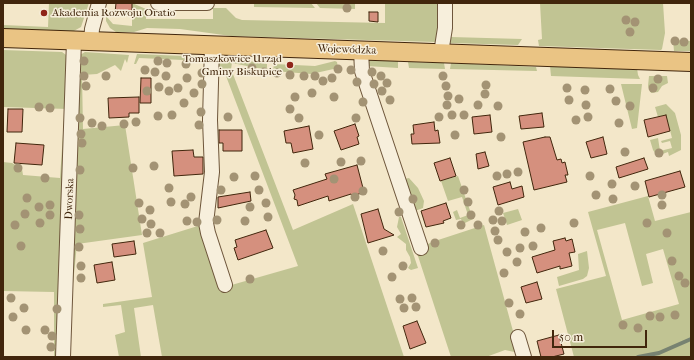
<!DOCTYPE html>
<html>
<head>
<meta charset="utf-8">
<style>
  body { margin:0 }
  #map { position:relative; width:694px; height:360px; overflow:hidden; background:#f3e7c9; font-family:"IM FELL French Canon",serif }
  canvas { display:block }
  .frame { position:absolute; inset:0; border:4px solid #41260c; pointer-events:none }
  .scale { position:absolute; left:552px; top:330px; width:95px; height:18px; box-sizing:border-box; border:2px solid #41260c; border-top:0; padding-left:5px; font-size:12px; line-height:14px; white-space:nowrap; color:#41260c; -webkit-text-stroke:3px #f7efdc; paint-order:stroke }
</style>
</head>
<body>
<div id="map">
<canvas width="694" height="360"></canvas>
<div class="frame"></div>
<div class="scale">50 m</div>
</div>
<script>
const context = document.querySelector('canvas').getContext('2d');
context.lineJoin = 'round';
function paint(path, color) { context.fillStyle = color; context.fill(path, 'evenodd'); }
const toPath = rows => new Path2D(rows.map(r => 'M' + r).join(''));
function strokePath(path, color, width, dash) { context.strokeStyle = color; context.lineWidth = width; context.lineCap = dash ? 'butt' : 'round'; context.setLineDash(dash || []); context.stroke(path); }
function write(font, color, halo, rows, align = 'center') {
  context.font = font + ' "IM FELL French Canon",serif'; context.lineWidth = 3; context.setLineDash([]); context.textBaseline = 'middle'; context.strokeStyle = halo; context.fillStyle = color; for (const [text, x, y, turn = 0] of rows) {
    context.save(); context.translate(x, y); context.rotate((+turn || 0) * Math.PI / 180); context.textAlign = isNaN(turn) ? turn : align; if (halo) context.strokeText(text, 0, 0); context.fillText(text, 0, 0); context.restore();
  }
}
paint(toPath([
  [49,3,89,3,81,27,72,32,3,32,3,25,48,27],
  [132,3,146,9,146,19,213,19,213,8,226,8,236,18,242,20,385,23,385,3,442,3,440,35,435,42,231,36,180,29,147,28,134,32,116,32,110,28,106,21,106,16,113,24,132,26],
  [254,3,311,3,315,8,254,7],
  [316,3,355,3,355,9,320,8],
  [540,3,663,3,665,33,662,49,661,50,539,46,538,40,542,39],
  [451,37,522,39,518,45,450,43],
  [673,40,691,41,691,51,674,51],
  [3,50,62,52,69,57,70,69,65,70,65,81,69,82,68,109,3,107],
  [85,52,129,55,127,63,125,59,121,71,115,65,97,74,82,75,83,129,125,125,142,235,77,244,72,294,70,292,74,244,80,55],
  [137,54,208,57,205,61,139,58,136,64,134,64],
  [226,57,267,64,267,70,232,63,231,69,293,230,353,204,404,357,162,357,153,305,134,308,141,357,119,357,115,335,125,332,121,305,103,307,103,304,152,297,143,243,201,225,206,176,205,151,207,151,208,157,208,180,205,206,204,235,221,288,298,266,226,76,223,76,221,71,218,69,214,71,214,155,220,178,216,170,213,151,212,77,214,71,217,64,218,61],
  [369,60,398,61,398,68,367,66,367,61],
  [335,61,337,62,338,68,311,74,273,71,274,64,315,66],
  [408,62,444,63,445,69,409,68],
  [451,63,536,67,537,71,450,69],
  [550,66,637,68,638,75,640,79,551,76],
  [649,76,667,76,668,83,662,86,658,92,651,93,648,86],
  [621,84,642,84,637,128,632,129],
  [666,104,675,113,681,135,681,150,669,156,668,152,657,156,653,150,650,140,658,138,660,151,672,148,670,141,662,143,661,141,672,138,666,115,658,117,655,107],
  [64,119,68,120,60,357,54,357,54,292,3,291,3,162,12,163,22,169,23,175,60,178],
  [458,176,473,219,463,224,461,219,456,220,453,212,457,210,460,218,468,215,462,197,448,201,441,181],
  [409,178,418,188,424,201,423,208,415,211,404,179],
  [648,196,655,221,691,212,691,357,574,357,556,289,606,276,588,212],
  [625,223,642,286,653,283,646,254,663,249,679,304,622,320,597,230],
  [518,209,522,220,507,225,503,213],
  [399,217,401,217,418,268,411,270,408,268,411,263,410,257,406,250,406,244,397,237,401,234,397,227],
  [484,225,519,353,505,350,486,357,451,357,416,250,432,242],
  [587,251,589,268,587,276,583,279,559,286,557,277,579,270,578,254]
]), '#c1c493');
strokePath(toPath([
  [638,357,659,353,691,339]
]), '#778271', 4);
const building = toPath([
  [116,3,132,3,132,14,115,13,116,3],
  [369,12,378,12,378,22,369,21,369,12],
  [141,78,151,78,151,103,140,103,141,78],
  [139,97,139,113,129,113,129,117,109,118,108,98,139,97],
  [8,109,23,109,22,132,7,132,8,109],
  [542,113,544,127,521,129,519,116,542,113],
  [490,115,492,132,474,134,472,117,490,115],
  [666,115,670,131,648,137,644,120,666,115],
  [434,122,435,131,438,130,440,143,412,144,411,134,414,134,413,125,434,122],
  [355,124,359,136,357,137,359,144,341,150,334,131,355,124],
  [309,126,313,149,293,153,291,143,286,143,284,131,309,126],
  [219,130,242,130,242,151,223,151,223,143,219,143,219,130],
  [545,137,550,137,557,160,561,159,562,163,565,162,568,175,565,175,567,182,534,190,523,142,545,137],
  [603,137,607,154,591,158,586,142,603,137],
  [16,143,44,145,42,165,14,163,16,143],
  [193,150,194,157,203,157,203,174,174,176,172,151,193,150],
  [485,152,489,166,478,169,476,154,485,152],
  [450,158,456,176,440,181,434,163,450,158],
  [644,158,648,169,619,178,616,167,644,158],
  [357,165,363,188,361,189,362,193,352,196,351,194,329,201,328,196,298,206,297,200,294,199,295,195,293,190,327,179,325,174,357,165],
  [680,171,685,187,649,197,645,181,680,171],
  [510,182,512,189,522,186,524,197,498,205,493,187,510,182],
  [250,192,251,201,218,208,218,197,250,192],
  [446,203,451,218,443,221,444,223,426,227,421,211,446,203],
  [378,209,384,229,394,235,368,243,361,214,378,209],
  [266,230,273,248,238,260,234,248,237,247,235,240,266,230],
  [565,238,566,241,572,239,575,252,569,253,572,266,560,269,560,266,537,273,532,257,555,250,553,241,565,238],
  [134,241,136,254,114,257,112,244,134,241],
  [112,262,115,280,97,283,94,265,112,262],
  [537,282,542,299,526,303,521,287,537,282],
  [417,321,426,343,410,349,403,326,417,321],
  [559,335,564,354,552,357,541,357,537,341,559,335]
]);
paint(building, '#d5907e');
strokePath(building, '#41260c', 1);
const minor = toPath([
  [158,3,207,3],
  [91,42,92,29,99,3],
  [212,46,210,120,212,172,206,223,208,233,225,285],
  [361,50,362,71,421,248],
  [441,53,445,28,445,3],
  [518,337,524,357],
  [63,357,74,41]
]);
const major = toPath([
  [3,38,691,62]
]);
strokePath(minor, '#6e563b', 16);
strokePath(major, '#41260c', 20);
strokePath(minor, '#f7efdc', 14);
strokePath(major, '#eac484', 18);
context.fillStyle = '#a39374';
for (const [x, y] of [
  [347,8],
  [626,20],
  [635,22],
  [630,32],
  [675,41],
  [684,42],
  [84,61],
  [158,61],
  [167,63],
  [186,64],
  [252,68],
  [338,69],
  [145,70],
  [351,70],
  [155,72],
  [264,72],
  [372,72],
  [202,73],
  [277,73],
  [290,75],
  [84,76],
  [106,76],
  [166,76],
  [304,76],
  [315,76],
  [381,76],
  [443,76],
  [187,78],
  [332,78],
  [658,79],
  [323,81],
  [357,82],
  [387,83],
  [202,84],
  [374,84],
  [486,85],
  [86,86],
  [446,86],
  [159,87],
  [178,88],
  [567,88],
  [653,88],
  [610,89],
  [585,90],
  [147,91],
  [169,91],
  [382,91],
  [194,93],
  [312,93],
  [485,94],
  [448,96],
  [295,97],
  [334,97],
  [459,99],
  [390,100],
  [569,100],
  [616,101],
  [363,102],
  [184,103],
  [447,105],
  [478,105],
  [586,105],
  [498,106],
  [630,106],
  [39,107],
  [50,108],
  [290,109],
  [201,112],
  [172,115],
  [452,115],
  [464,115],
  [158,116],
  [228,117],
  [439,117],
  [588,117],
  [80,118],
  [299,118],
  [356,118],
  [576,120],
  [136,122],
  [92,123],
  [619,123],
  [124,124],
  [199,125],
  [102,126],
  [81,134],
  [319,135],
  [455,135],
  [501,137],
  [82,143],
  [625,152],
  [659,153],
  [361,161],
  [341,162],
  [305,163],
  [154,166],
  [18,168],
  [133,168],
  [80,170],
  [518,172],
  [507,174],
  [255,176],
  [497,176],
  [590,176],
  [234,177],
  [45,178],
  [334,179],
  [612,184],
  [635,186],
  [169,188],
  [221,190],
  [259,190],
  [464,190],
  [363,191],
  [596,195],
  [662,195],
  [191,197],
  [355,197],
  [27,198],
  [413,199],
  [613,199],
  [171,202],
  [468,202],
  [139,203],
  [266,203],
  [185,204],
  [50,205],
  [662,205],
  [39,207],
  [250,207],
  [150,210],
  [499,211],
  [399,212],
  [25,214],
  [50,215],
  [79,215],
  [471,215],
  [268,217],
  [142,219],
  [217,220],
  [493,220],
  [187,221],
  [245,221],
  [502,221],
  [197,222],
  [40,223],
  [574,223],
  [647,223],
  [151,224],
  [15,225],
  [461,225],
  [478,225],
  [541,228],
  [80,229],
  [495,231],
  [525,232],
  [147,233],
  [160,233],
  [667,233],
  [498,240],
  [435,243],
  [21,246],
  [533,246],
  [79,247],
  [520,248],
  [383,251],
  [507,252],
  [672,261],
  [517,262],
  [81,266],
  [403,266],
  [504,273],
  [679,276],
  [392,277],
  [81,278],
  [250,279],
  [685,283],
  [11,298],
  [412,298],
  [400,299],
  [509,303],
  [416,307],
  [24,308],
  [404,308],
  [57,309],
  [520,314],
  [675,315],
  [650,316],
  [13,317],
  [660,317],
  [623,325],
  [638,328],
  [26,330],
  [45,330],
  [52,336],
  [51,347]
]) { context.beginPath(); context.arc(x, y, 4.5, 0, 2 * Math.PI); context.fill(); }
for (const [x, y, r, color] of [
  [44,13,4,"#8f2418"],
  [290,65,4,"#8f2418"]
]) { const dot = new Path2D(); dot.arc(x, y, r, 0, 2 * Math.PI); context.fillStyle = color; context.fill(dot); strokePath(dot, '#f7efdc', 1.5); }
write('11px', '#41260c', '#f7efdc', [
  ["Akademia Rozwoju Oratio",52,13],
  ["Tomaszkowice Urząd",282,59,"right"],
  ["Gminy Biskupice",282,72,"right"]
], 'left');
write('11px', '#41260c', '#f7efdc', [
  ["Wojewódzka",347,50,2],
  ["Dworska",70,199,-88]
]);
</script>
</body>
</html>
